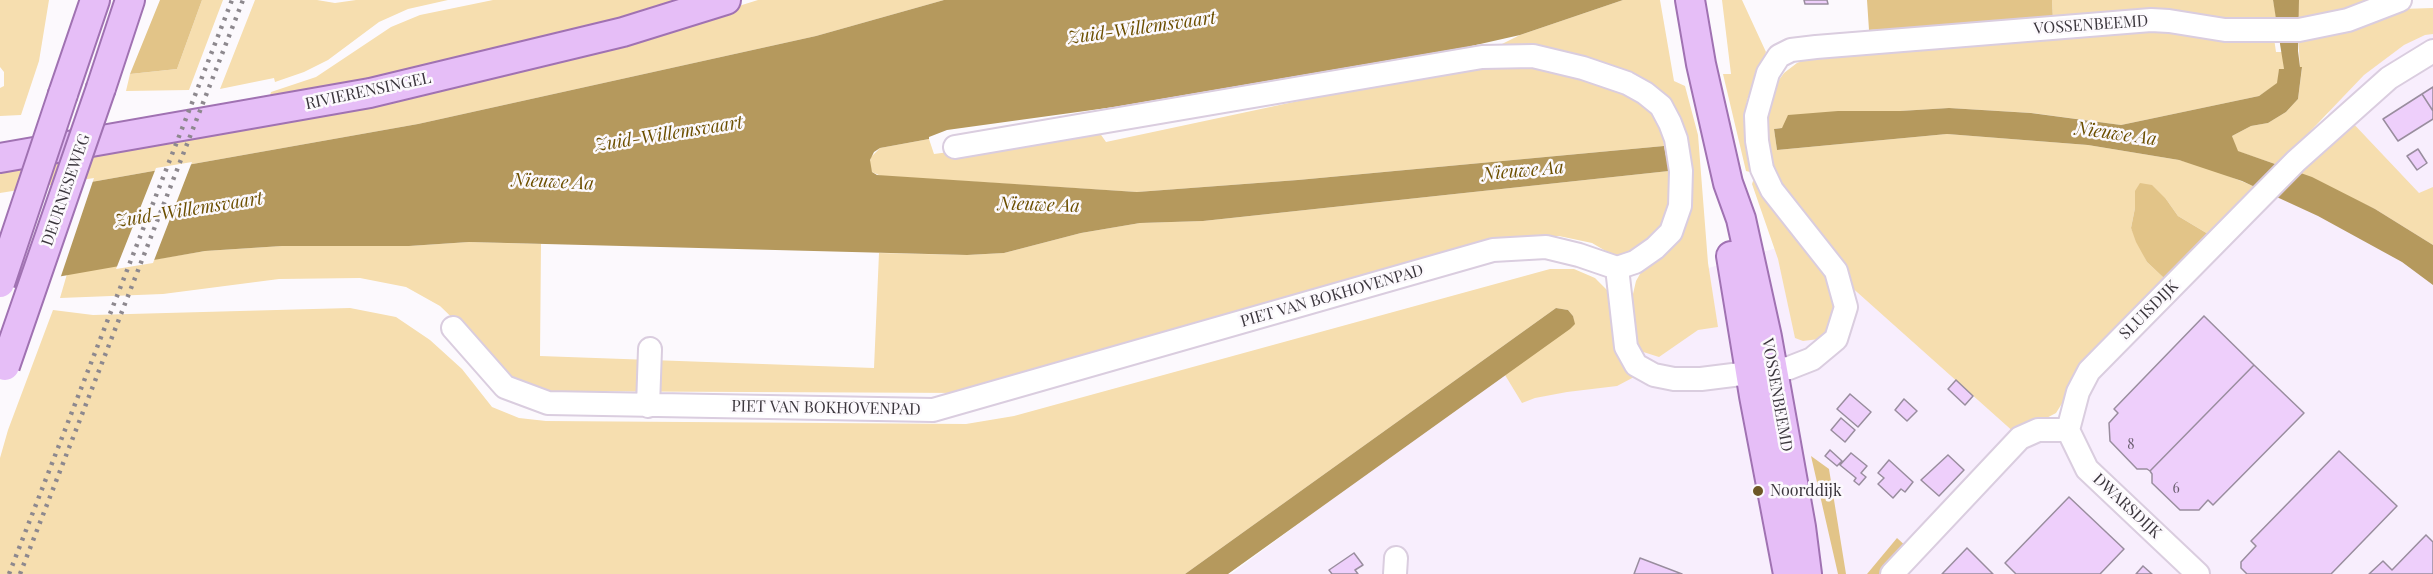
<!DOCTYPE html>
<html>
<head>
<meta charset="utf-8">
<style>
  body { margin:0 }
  canvas { display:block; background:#fcf9fd }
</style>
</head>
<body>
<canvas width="2433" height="574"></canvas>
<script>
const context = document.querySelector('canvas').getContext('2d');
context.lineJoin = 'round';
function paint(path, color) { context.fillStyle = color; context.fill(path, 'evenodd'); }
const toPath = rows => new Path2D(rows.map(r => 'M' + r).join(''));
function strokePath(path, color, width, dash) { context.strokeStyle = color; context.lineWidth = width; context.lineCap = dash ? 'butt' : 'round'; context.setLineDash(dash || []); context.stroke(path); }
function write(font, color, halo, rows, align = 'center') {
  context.font = font + ' "Playfair Display",serif'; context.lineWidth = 5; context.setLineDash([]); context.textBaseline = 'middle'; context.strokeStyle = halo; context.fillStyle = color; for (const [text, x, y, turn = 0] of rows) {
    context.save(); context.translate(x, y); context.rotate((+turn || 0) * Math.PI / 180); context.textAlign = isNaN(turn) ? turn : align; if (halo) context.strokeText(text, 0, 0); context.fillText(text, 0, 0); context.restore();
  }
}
paint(toPath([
  [2433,19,2433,574,1231,574,1583,312,1712,267,1797,242,2043,434,2308,166,2349,60]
]), '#f8eefd');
paint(toPath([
  [0,0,49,0,39,61,21,115,0,116,0,88,4,86,4,72,0,67],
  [202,0,223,0,189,90,126,91,130,74,177,69],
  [255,0,317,0,335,3,356,0,448,0,408,9,379,22,328,60,304,72,275,82,274,78,220,89],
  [493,0,689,0,651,12,433,66,268,102,271,92,316,77,391,27,420,15],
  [758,0,944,0,816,36,418,124,97,181,0,196,0,170,681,24],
  [1623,0,1660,0,1674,81,1685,86,1698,135,1708,263,1718,327,1698,330,1659,357,1637,350,1632,313,1633,294,1636,281,1640,274,1663,253,1685,219,1665,102,1486,52,1520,35],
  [1722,0,1742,0,1766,52,1747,100,1744,129,1746,151,1751,169,1750,172,1746,171,1723,74,1731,74],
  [2052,0,2273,0,2278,26,2053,20],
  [2299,0,2378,0,2350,15,2298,22],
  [2433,8,2433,34,2425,35,2404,45,2364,75,2278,165,2237,151,2232,136,2251,126,2268,123,2286,112,2298,99,2302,68,2300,67,2298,34,2401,9],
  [2153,32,2187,35,2274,38,2276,52,2283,52,2284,69,2279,70,2278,83,2259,96,2121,125,2032,113,1949,108,1900,111,1774,129,1777,150,1947,134,2088,145,2179,160,2211,169,2256,187,2208,234,2178,216,2166,199,2135,191,2135,208,2131,228,2147,262,2165,279,2075,372,2066,397,2056,413,2016,434,1848,284,1779,182,1772,166,1764,116,1773,88,1784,73,1797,63,1820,54],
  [1486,61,1532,62,1641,99,1662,124,1664,146,1298,180,1137,192,881,176,872,172,869,165,871,157,880,148,929,139,934,154,1099,132,1106,142],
  [2349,119,2419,193,2433,187,2433,245,2375,209,2296,172],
  [1669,171,1673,206,1666,226,1633,256,1616,257,1592,243,1559,236,1537,237,968,393,531,391,510,387,472,337,440,306,406,287,360,278,279,279,163,294,60,298,67,274,205,251,282,246,409,246,469,242,541,244,540,356,874,368,879,253,967,255,1004,253,1081,233,1140,223,1203,221],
  [1753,181,1756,182,1782,222,1821,267,1832,288,1836,306,1829,330,1819,339,1803,341,1795,338,1778,259,1752,184],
  [1550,269,1574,269,1595,278,1610,293,1636,376,1617,386,1567,392,1535,398,1522,403,1505,375,1574,324,1573,316,1568,310,1556,308,1185,574,0,574,0,458,8,430,53,310,93,315,350,308,396,317,430,340,462,369,492,407,519,418,546,421,966,424,1014,416]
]), '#f6deaf');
paint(toPath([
  [160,0,202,0,177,69,130,74],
  [1867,0,2052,0,2053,20,1869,30],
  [2140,183,2152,185,2166,199,2178,216,2208,234,2165,279,2147,262,2136,242,2131,228,2135,208,2135,191],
  [1811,456,1829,469,1846,574,1838,574],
  [1897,538,1909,549,1885,574,1867,574]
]), '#e2c488');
paint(toPath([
  [944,0,1623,0,1520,35,1467,47,1114,107,947,130,929,137,929,139,880,148,874,152,870,160,872,172,877,175,1137,192,1298,180,1664,146,1669,171,1203,221,1140,223,1081,233,1004,253,967,255,469,242,409,246,282,246,205,251,0,287,0,196,97,181,418,124,816,36],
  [2273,0,2299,0,2298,51,2300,67,2302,67,2298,99,2286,112,2268,123,2251,126,2232,136,2238,151,2312,177,2375,209,2433,245,2433,285,2402,262,2318,216,2242,181,2179,160,2088,145,1947,134,1777,150,1774,129,1782,128,1788,115,1838,111,1900,111,1949,108,2031,113,2121,125,2259,96,2277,83,2279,69,2284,69],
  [1556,308,1568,310,1573,316,1575,324,1570,329,1228,574,1185,574]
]), '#b5995d');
paint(toPath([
  [192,162,153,263,116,269,156,168],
  [94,178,60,279,0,290,0,193]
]), '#fcf9fd');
const building = toPath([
  [1804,0,1827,0,1828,4,1805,4,1804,0],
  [2433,87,2433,111,2422,94,2433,87],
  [2422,94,2433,111,2433,119,2398,141,2383,119,2422,94],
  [2418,149,2427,163,2417,170,2407,156,2418,149],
  [2204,316,2254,365,2150,471,2147,469,2137,469,2110,441,2109,423,2118,413,2114,409,2204,316],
  [2254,365,2304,413,2213,505,2208,500,2199,510,2180,510,2152,483,2152,474,2150,471,2254,365],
  [1956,380,1973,396,1965,405,1948,389,1956,380],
  [1850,394,1871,412,1858,427,1837,409,1850,394],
  [1904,399,1917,411,1907,421,1895,410,1904,399],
  [1841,418,1855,430,1845,442,1831,430,1841,418],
  [1830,450,1842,461,1837,466,1825,456,1830,450],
  [2339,451,2397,506,2331,574,2247,574,2241,568,2241,562,2256,546,2251,541,2339,451],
  [1851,453,1867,466,1861,473,1866,477,1859,485,1854,481,1856,478,1840,465,1851,453],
  [1948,455,1964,470,1939,496,1921,480,1948,455],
  [1889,460,1913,482,1905,492,1901,489,1893,498,1878,484,1884,478,1878,473,1889,460],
  [2069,497,2124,549,2100,574,2016,574,2005,563,2069,497],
  [2426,535,2433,542,2433,574,2369,574,2383,561,2392,570,2426,535],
  [1967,548,1993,574,1942,574,1967,548],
  [1354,553,1363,565,1355,570,1358,574,1332,574,1329,570,1354,553],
  [1640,558,1682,574,1634,574,1640,558],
  [2143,566,2152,574,2136,574,2143,566]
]);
paint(building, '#eecffb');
strokePath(building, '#998d9e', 1.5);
const minor = toPath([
  [955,147,1482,57,1533,56,1583,68,1627,83,1645,93,1661,106,1670,123,1676,139,1681,171,1680,206,1671,232,1655,248,1635,262,1617,268],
  [1617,268,1626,347,1636,365,1654,375,1674,379,1701,379,1789,368,1812,359,1836,339,1846,307,1836,271,1772,190,1762,169,1757,141,1756,116,1768,73,1779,56,1791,50,1816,47,2151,20,2169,21,2225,30,2299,30,2348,20,2400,0],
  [453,328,505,387,548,403,933,410,1493,250,1546,247,1579,255,1617,268],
  [648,406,650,349],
  [2068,430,2087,469,2198,574],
  [1395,574,1396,558],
  [1892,574,2020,438,2038,430,2068,430,2078,392,2089,371,2296,161,2389,78,2433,51]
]);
const major = toPath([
  [1690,0,1701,64,1728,183,1741,219,1767,337,1801,527,1807,574],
  [101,88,130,0],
  [63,94,95,0],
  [0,158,370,93,623,32,726,0],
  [1731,256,1754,396,1788,574]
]);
strokePath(minor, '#dacddf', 26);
strokePath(major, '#a072b2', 32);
strokePath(minor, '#fff', 22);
strokePath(major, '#e6bef7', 28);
strokePath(toPath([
  [9,574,232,0],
  [20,574,243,0]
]), '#8d888e', 4.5, [3, 6]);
const majorBridge = toPath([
  [0,283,63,94],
  [5,366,101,88]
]);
strokePath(majorBridge, '#a072b2', 32, []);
strokePath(majorBridge, '#e6bef7', 28);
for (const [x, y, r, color] of [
  [1758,491,6,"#6d5726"]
]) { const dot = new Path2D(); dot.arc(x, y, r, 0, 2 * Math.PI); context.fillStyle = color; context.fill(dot); strokePath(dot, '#fcf9fd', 2); }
write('14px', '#685c6c', null, [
  ["8",2131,445],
  ["6",2176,489]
]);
write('16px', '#3b363d', '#fcf9fd', [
  ["VOSSENBEEMD",2091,25,-4],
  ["RIVIERENSINGEL",368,91,-12],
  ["DEURNESEWEG",66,190,-71],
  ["PIET VAN BOKHOVENPAD",1332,296,-16],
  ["SLUISDIJK",2149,310,-45],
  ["VOSSENBEEMD",1777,395,80],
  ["PIET VAN BOKHOVENPAD",826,408,1],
  ["DWARSDIJK",2127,506,43]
]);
write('16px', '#3b363d', '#fcf9fd', [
  ["Noorddijk",1770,491]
], 'left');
write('italic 18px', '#6c4f00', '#fcf9fd', [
  ["Zuid-Willemsvaart",1142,28,-8],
  ["Zuid-Willemsvaart",669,134,-9],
  ["Nieuwe Aa",2116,134,8],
  ["Nieuwe Aa",1523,171,-5],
  ["Nieuwe Aa",553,182,3],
  ["Nieuwe Aa",1039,205,2],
  ["Zuid-Willemsvaart",189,210,-9]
]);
</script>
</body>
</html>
